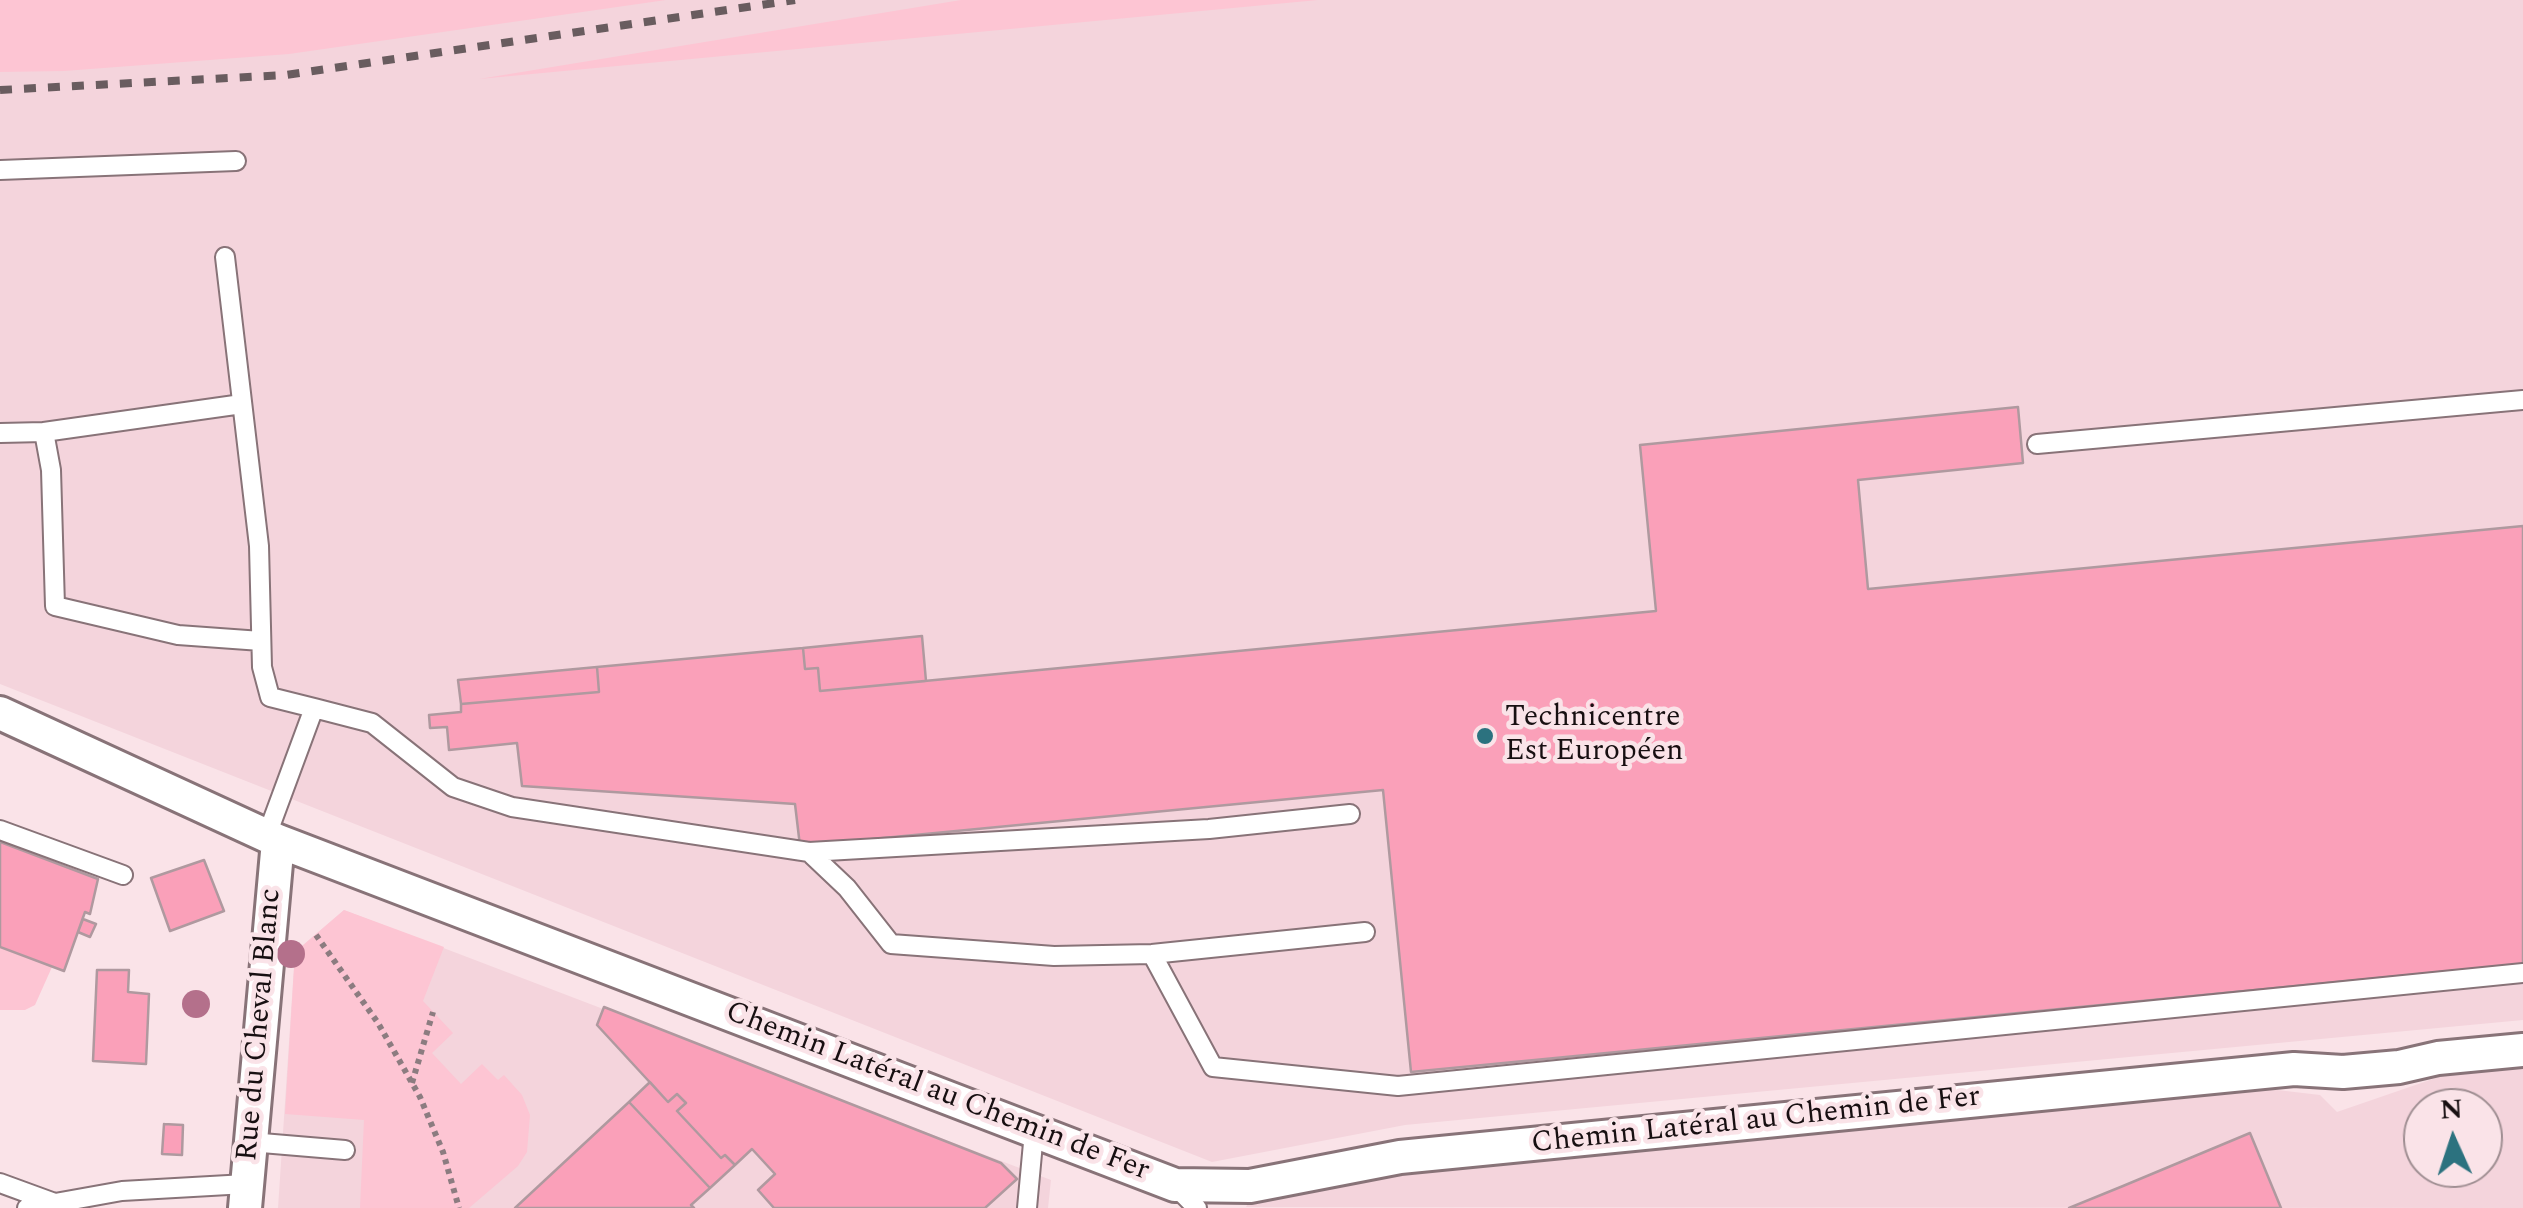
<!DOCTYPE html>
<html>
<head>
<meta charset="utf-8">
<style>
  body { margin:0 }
  #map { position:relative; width:2523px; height:1208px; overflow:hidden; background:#fae3e8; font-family:Spectral,serif }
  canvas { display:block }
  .north { position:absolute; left:2403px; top:1088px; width:100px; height:100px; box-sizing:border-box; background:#fae3e8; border:2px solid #9f8e92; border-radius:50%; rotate:357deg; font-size:28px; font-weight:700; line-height:40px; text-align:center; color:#170f11 }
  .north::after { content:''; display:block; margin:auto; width:35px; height:45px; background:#2c727f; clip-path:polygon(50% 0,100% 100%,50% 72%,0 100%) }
</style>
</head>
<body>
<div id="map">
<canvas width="2523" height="1208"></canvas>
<div class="north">N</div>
</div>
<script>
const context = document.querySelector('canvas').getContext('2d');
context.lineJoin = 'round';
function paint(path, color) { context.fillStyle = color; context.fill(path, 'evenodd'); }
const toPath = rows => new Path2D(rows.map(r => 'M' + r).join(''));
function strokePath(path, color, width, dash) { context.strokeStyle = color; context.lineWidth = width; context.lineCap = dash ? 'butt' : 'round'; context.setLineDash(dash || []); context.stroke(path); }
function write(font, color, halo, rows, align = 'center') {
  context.font = font + ' Spectral,serif'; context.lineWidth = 9; context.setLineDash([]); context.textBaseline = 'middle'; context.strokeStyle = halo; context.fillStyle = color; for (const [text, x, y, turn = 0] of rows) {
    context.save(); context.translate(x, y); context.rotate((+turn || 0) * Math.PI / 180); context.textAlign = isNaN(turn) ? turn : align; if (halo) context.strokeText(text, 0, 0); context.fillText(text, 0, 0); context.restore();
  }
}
paint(toPath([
  [0,0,2523,0,2523,1020,1405,1125,1212,1162,0,684],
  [344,910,1051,1180,1048,1208,278,1208,295,952],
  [2523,1064,2523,1208,1246,1207,1249,1201,1445,1167,2252,1087,2320,1095,2337,1112,2456,1071],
  [2423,1108,2483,1108,2483,1168,2423,1168]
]), '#f4d4dc');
paint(toPath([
  [0,0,666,0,289,54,64,71,0,72],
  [961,0,1318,0,479,79],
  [344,910,444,947,423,1001,453,1033,432,1053,461,1084,482,1064,498,1080,504,1075,522,1095,530,1115,527,1152,518,1166,469,1208,360,1208,364,1120,285,1114,295,952],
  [0,947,52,967,35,1005,25,1010,0,1010]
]), '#fdc5d3');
const building = toPath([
  [2018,407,2023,463,1858,480,1868,589,2523,526,2523,964,1411,1072,1383,790,800,846,795,804,522,786,517,743,449,750,447,727,430,728,429,715,461,712,461,704,599,692,597,667,803,648,805,669,818,668,820,691,1656,611,1640,445,2018,407],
  [922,636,926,681,820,691,818,668,805,669,803,648,922,636],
  [597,667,599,692,461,704,458,680,597,667],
  [0,842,98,879,90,914,85,912,64,971,0,947,0,842],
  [204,860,224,911,170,931,151,878,204,860],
  [83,919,96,924,90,937,78,932,83,919],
  [97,970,129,970,128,992,149,994,146,1064,93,1061,97,970],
  [604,1007,1001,1163,1017,1179,985,1208,774,1208,758,1190,775,1174,752,1149,735,1165,725,1155,721,1158,677,1111,686,1103,677,1094,668,1102,597,1025,604,1007],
  [650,1082,668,1102,677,1094,686,1103,677,1111,721,1158,725,1155,735,1165,710,1188,629,1102,650,1082],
  [629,1102,710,1188,691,1205,694,1208,515,1208,629,1102],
  [164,1124,183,1125,182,1155,162,1154,164,1124],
  [2250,1133,2281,1208,2069,1208,2123,1186,2250,1133]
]);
paint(building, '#faa0b9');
strokePath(building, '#af999f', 2.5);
const lane = toPath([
  [0,170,236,161],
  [225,257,259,546,262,667,270,697,314,708],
  [44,432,242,404],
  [0,433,44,432,51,470,55,606,178,635,261,641],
  [2037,444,2523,400],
  [0,830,123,875],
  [267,835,314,708,372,723,453,787,512,807,809,852,847,888,891,944,1054,956,1152,954,1365,932],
  [809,852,1209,829,1350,814],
  [1152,954,1213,1067,1398,1086,2523,973],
  [250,1142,345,1150],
  [0,1183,52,1202],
  [1175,1186,1197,1208],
  [27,1208,122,1191,246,1184],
  [1027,1208,1034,1132]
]);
const street = toPath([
  [0,713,278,841,1175,1185,1250,1186,1400,1157,2294,1069,2343,1072,2399,1067,2438,1058,2523,1050],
  [245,1208,278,841]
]);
strokePath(lane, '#887378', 22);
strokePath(street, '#887378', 38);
strokePath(toPath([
  [316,935,378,1023,420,1097,443,1152,459,1208],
  [412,1083,433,1012]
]), '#8c7c80', 6, [5, 5]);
strokePath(lane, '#fff', 18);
strokePath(street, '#fff', 32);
strokePath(toPath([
  [0,90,286,75,795,0]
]), '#695c5f', 8, [12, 12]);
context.fillStyle = '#b4708b';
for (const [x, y] of [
  [291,954],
  [196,1004]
]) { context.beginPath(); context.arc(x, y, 14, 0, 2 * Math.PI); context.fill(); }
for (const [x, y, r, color] of [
  [1485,736,10,"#2c727f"]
]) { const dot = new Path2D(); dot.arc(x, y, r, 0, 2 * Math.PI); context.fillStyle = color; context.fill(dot); strokePath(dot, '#fae3e8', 4); }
write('30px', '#170f11', '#fae3e8', [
  ["Technicentre",1505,719],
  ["Est Européen",1505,753]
], 'left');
write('30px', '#170f11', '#fae3e8', [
  ["Rue du Cheval Blanc",261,1025,-85],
  ["Chemin Latéral au Chemin de Fer",937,1093,21],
  ["Chemin Latéral au Chemin de Fer",1756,1122,-6]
]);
</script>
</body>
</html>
